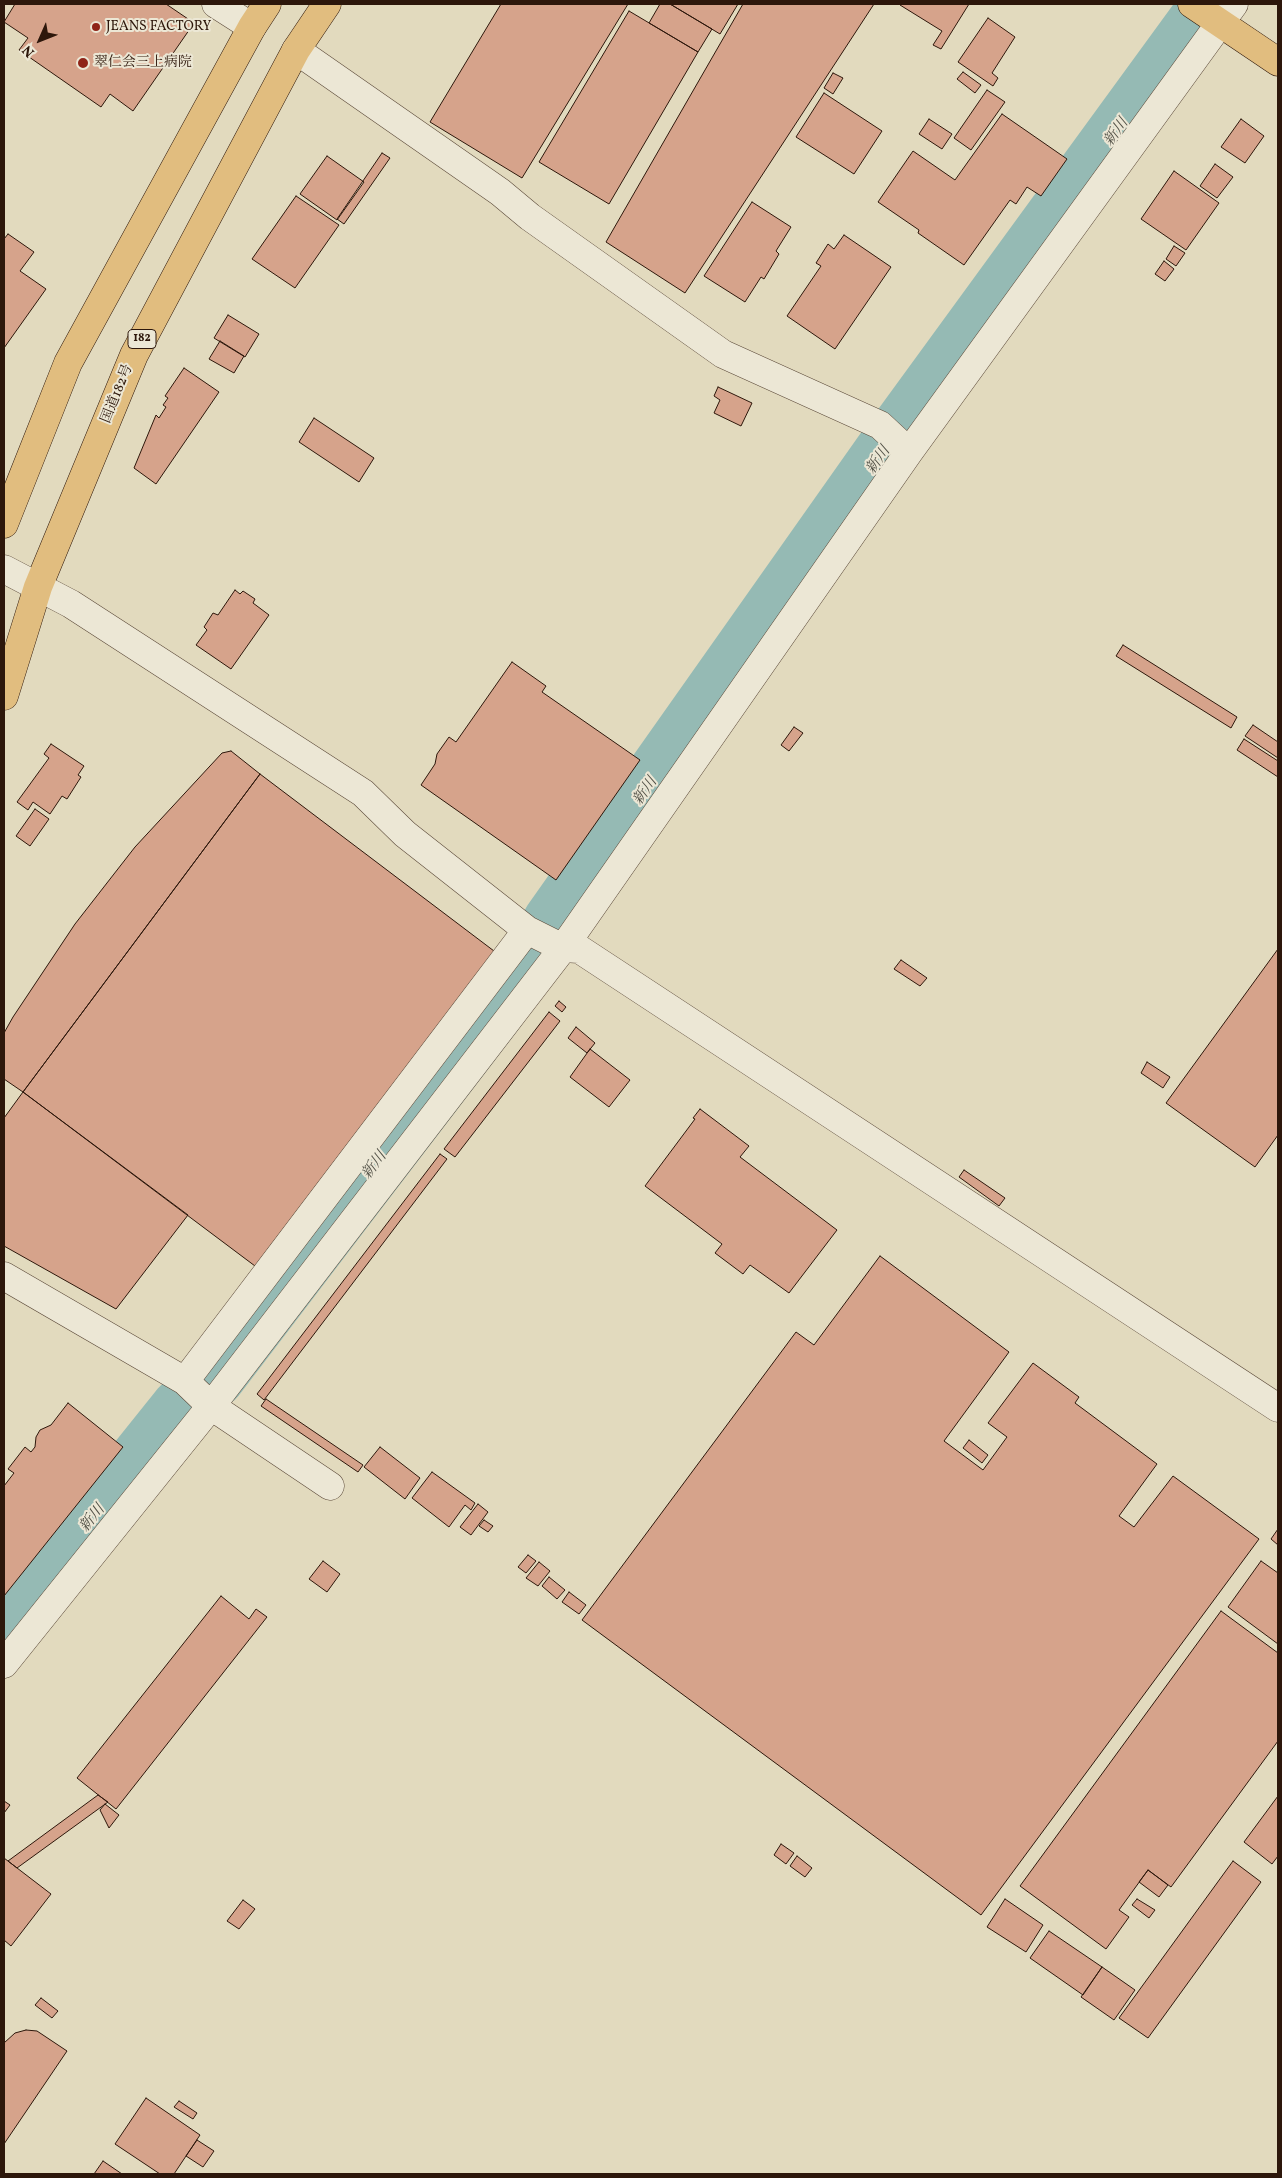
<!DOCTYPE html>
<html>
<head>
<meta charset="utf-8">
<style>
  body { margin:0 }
  #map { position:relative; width:1282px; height:2178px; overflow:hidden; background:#e2dabe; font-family:Vollkorn,serif }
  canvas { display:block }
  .frame { position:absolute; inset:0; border:5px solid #2d170b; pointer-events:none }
  .north { position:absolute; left:15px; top:15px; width:50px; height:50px; -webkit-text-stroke:4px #ece7d5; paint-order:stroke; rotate:226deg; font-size:14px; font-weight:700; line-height:20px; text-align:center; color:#2d170b }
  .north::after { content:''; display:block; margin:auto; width:18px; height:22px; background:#2d170b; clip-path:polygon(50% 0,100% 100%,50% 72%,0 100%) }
</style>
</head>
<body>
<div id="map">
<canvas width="1282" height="2178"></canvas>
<div class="frame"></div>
<div class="north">N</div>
</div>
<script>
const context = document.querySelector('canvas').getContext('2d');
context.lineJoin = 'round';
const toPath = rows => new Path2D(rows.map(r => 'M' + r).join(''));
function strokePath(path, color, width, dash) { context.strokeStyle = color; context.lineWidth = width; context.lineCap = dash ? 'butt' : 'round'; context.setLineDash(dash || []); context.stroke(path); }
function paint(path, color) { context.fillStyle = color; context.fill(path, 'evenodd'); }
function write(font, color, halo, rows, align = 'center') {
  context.font = font + ' Vollkorn,"Noto Serif JP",serif'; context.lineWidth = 4; context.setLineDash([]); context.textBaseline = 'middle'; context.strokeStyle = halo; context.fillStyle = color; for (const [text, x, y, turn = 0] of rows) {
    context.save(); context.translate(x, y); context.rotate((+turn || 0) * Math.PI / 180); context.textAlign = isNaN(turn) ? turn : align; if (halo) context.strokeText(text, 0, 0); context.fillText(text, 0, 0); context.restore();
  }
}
strokePath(toPath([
  [553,923,884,454,1212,4],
  [214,1377,495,1009,533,952],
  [4,1630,182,1408]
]), '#95bab4', 62);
const building = toPath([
  [15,4,166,4,194,23,133,111,110,94,101,107,19,50,28,38,4,22,15,4],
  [501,4,628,4,522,178,430,122,501,4],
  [660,4,670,4,712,29,698,52,649,23,660,4],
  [670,4,738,4,720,34,670,4],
  [743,4,874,4,685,293,606,242,743,4],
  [901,4,969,4,941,49,933,45,942,31,900,5,901,4],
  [629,11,698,52,609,204,539,162,629,11],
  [988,18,1015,37,992,73,998,78,993,86,958,62,988,18],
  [963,72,981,85,975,93,957,79,963,72],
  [833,73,843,78,833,94,824,88,833,73],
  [987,90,1005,102,971,150,954,138,987,90],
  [824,93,882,131,854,174,796,137,824,93],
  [1002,114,1067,159,1041,196,1027,187,1016,204,1010,200,964,265,918,233,919,230,878,202,913,151,955,180,1002,114],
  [929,119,952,134,942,149,919,134,929,119],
  [1241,119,1264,136,1245,163,1221,147,1241,119],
  [382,153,390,158,344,224,337,219,382,153],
  [327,156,364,182,337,220,300,194,327,156],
  [1215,164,1233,177,1217,198,1200,186,1215,164],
  [1174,171,1219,203,1186,250,1141,219,1174,171],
  [296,196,339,225,295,288,252,259,296,196],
  [752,202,791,227,776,251,779,254,764,279,761,277,745,302,704,276,752,202],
  [8,234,34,252,20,271,46,289,4,348,4,239,8,234],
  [844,235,891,267,835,349,787,316,821,266,816,263,828,244,834,249,844,235],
  [1174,246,1185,253,1176,266,1166,259,1174,246],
  [1164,261,1174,269,1165,281,1155,274,1164,261],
  [228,315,259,334,245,357,214,338,228,315],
  [220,341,244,356,234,373,209,359,220,341],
  [184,368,219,392,156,484,134,468,156,415,159,418,166,407,163,405,168,398,165,396,184,368],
  [718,387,752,403,741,426,714,413,720,400,714,396,718,387],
  [314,418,374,458,359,482,299,442,314,418],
  [235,590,240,594,243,591,255,599,253,603,269,615,231,669,196,645,207,630,204,627,213,613,218,615,235,590],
  [1123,645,1237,717,1231,728,1116,656,1123,645],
  [512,662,546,686,542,692,640,760,556,880,421,785,435,764,437,754,449,737,456,742,512,662],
  [1253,725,1278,742,1278,758,1245,736,1253,725],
  [794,727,803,733,789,751,781,745,794,727],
  [1244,739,1278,761,1278,777,1237,750,1244,739],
  [51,744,84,766,78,775,81,777,67,799,62,796,50,814,33,802,28,810,17,802,49,758,44,754,51,744],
  [231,751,260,774,23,1092,4,1079,4,1033,13,1017,75,924,135,847,222,753,231,751],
  [260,774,494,951,255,1266,23,1092,260,774],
  [35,809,49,819,30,846,16,836,35,809],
  [1278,949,1278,1135,1255,1167,1166,1103,1278,949],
  [901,960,927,978,920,986,894,969,901,960],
  [559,1001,566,1007,562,1012,555,1006,559,1001],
  [549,1012,560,1021,455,1157,444,1149,549,1012],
  [576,1027,595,1043,587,1053,568,1038,576,1027],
  [590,1049,630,1080,609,1107,570,1077,590,1049],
  [1147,1062,1170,1077,1163,1088,1141,1073,1147,1062],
  [23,1092,188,1215,116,1309,4,1246,4,1118,23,1092],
  [700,1109,749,1146,740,1157,837,1230,789,1293,750,1265,743,1274,715,1253,722,1244,645,1186,695,1119,693,1118,700,1109],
  [440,1154,447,1159,264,1400,257,1394,440,1154],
  [964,1170,1005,1198,999,1206,959,1177,964,1170],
  [880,1256,1009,1352,944,1441,983,1470,1007,1437,988,1423,1033,1363,1079,1397,1075,1403,1157,1464,1119,1516,1134,1527,1173,1476,1259,1539,981,1915,582,1620,796,1332,814,1345,880,1256],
  [266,1399,363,1465,358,1472,261,1406,266,1399],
  [68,1403,123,1447,4,1596,4,1486,14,1473,8,1469,25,1447,31,1452,35,1447,36,1437,40,1430,51,1425,68,1403],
  [969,1440,988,1455,982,1463,963,1448,969,1440],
  [380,1447,420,1478,405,1499,364,1467,380,1447],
  [432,1472,475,1503,471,1510,465,1505,449,1527,412,1498,432,1472],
  [478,1504,488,1512,471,1535,460,1527,478,1504],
  [484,1520,493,1526,488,1532,479,1526,484,1520],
  [1278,1529,1278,1545,1271,1539,1278,1529],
  [528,1555,536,1561,526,1573,518,1567,528,1555],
  [323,1561,340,1574,327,1592,309,1579,323,1561],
  [1261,1561,1278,1573,1278,1644,1228,1607,1261,1561],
  [539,1562,550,1571,538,1586,526,1578,539,1562],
  [549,1577,565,1590,557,1599,542,1586,549,1577],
  [569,1592,586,1605,579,1614,562,1602,569,1592],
  [221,1596,249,1619,256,1609,267,1617,116,1809,77,1778,221,1596],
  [1221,1611,1278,1653,1278,1741,1171,1887,1148,1870,1119,1910,1129,1917,1106,1949,1020,1886,1221,1611],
  [98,1795,108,1802,17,1868,8,1861,98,1795],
  [1278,1796,1278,1856,1272,1864,1244,1842,1278,1796],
  [4,1801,10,1805,4,1813,4,1801],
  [105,1804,119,1815,109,1828,100,1810,105,1804],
  [781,1844,794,1853,786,1864,774,1855,781,1844],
  [797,1856,812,1868,805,1877,790,1866,797,1856],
  [4,1858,51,1894,11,1946,4,1940,4,1858],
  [1233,1861,1261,1882,1148,2038,1119,2018,1233,1861],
  [1148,1870,1168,1885,1159,1897,1139,1882,1148,1870],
  [1005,1899,1043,1925,1026,1952,987,1927,1005,1899],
  [1137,1899,1155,1910,1149,1918,1132,1905,1137,1899],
  [243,1900,255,1909,239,1929,227,1921,243,1900],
  [1049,1931,1102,1967,1083,1995,1030,1958,1049,1931],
  [1102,1967,1135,1990,1114,2020,1081,1997,1102,1967],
  [41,1998,58,2011,52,2018,35,2005,41,1998],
  [26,2030,37,2031,67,2051,4,2144,4,2043,15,2033,26,2030],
  [146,2098,200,2135,174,2174,160,2174,115,2144,146,2098],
  [179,2101,197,2113,193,2119,174,2107,179,2101],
  [197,2140,214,2151,203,2167,186,2156,197,2140],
  [103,2161,122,2174,94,2174,103,2161]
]);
paint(building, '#d6a38b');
strokePath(building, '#2d170b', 1);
const minor = toPath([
  [216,4,252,27],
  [296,50,500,192,530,217,723,354,880,425,909,452],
  [4,569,71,604,363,793,405,834,527,930,563,948,579,949,1278,1408],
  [4,1276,185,1381,211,1406,330,1486],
  [185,1381,527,930],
  [4,1664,211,1406,563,948,909,452,1234,4]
]);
const major = toPath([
  [1192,4,1278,62]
]);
const highway = toPath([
  [4,524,68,363,252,27,267,4],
  [4,696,38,587,134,355,296,50,327,4]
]);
strokePath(minor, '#5a4838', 29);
strokePath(major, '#2d170b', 29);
strokePath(highway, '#2d170b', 29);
strokePath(minor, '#ece7d5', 28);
strokePath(major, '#e1bd7f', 28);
strokePath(highway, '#e1bd7f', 28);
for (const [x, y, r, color] of [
  [96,27,5,"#8f2418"],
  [83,63,6,"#8f2418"]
]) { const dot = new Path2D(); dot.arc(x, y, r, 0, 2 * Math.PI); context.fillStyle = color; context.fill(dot); strokePath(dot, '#ece7d5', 2); }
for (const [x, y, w] of [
  [142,339,28]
]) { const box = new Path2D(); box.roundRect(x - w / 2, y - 9.5, w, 19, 4); context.fillStyle = '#ece7d5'; context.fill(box); strokePath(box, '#2d170b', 1); }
write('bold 12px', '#2d170b', null, [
  ["182",142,339]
]);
write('14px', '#2d170b', '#ece7d5', [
  ["JEANS FACTORY",106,27],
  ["翠仁会三上病院",94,63]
], 'left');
write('14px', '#2d170b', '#ece7d5', [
  ["国道182号",118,394,-68]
]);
write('italic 15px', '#515046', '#ece7d5', [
  ["新川",1117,133,-54],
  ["新川",879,461,-55],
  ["新川",646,792,-55],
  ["新川",375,1166,-53],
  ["新川",93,1519,-51]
]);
</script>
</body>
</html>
